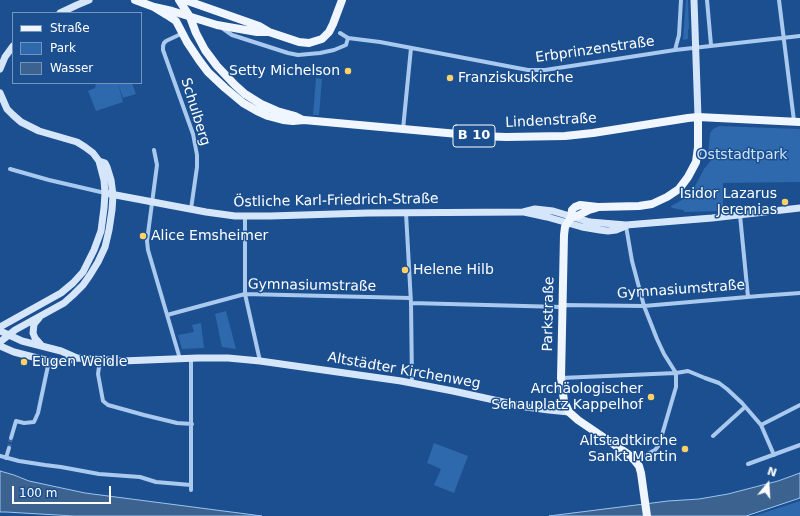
<!DOCTYPE html>
<html>
<head>
<meta charset="utf-8">
<style>
  body { margin:0 }
  #map { position:relative; width:800px; height:516px; overflow:hidden; background:#1b4f8f; font-family:"DejaVu Sans",sans-serif }
  canvas { display:block }
  .legend { position:absolute; left:12px; top:12px; width:130px; height:72px; box-sizing:border-box; background:#1b4f8f; border:1px solid #7695bc; margin:0; padding:5px 7px; list-style:none; font-size:12px; color:#fff }
  .legend li { display:flex; align-items:center; gap:8px; height:20px }
  .legend b { width:20px; border:1px solid #7695bc }
  .north { position:absolute; left:748px; top:464px; width:40px; height:40px; -webkit-text-stroke:3px #1b4f8f; paint-order:stroke; rotate:18deg; font-size:11px; font-weight:700; line-height:16px; text-align:center; color:#fff }
  .north::after { content:''; display:block; margin:auto; width:14px; height:18px; background:#fff; clip-path:polygon(50% 0,100% 100%,50% 72%,0 100%) }
  .scale { position:absolute; left:12px; top:486px; width:99px; height:18px; box-sizing:border-box; border:2px solid #fff; border-top:0; padding-left:5px; font-size:12px; line-height:14px; white-space:nowrap; color:#fff; -webkit-text-stroke:3px #1b4f8f; paint-order:stroke }
</style>
</head>
<body>
<div id="map">
<canvas width="800" height="516"></canvas>
<ul class="legend">
<li><b style="height:5px;background:#f0f6ff"></b>Straße</li>
<li><b style="height:11px;background:#2e69ad"></b>Park</li>
<li><b style="height:11px;background:#3c6290"></b>Wasser</li>
</ul>
<div class="north">N</div>
<div class="scale">100 m</div>
</div>
<script>
const context = document.querySelector('canvas').getContext('2d');
context.lineJoin = 'round';
function paint(path, color) { context.fillStyle = color; context.fill(path, 'evenodd'); }
const toPath = rows => new Path2D(rows.map(r => 'M' + r).join(''));
function strokePath(path, color, width, dash) { context.strokeStyle = color; context.lineWidth = width; context.lineCap = dash ? 'butt' : 'round'; context.setLineDash(dash || []); context.stroke(path); }
function write(font, color, halo, rows, align = 'center') {
  context.font = font + ' "DejaVu Sans",sans-serif'; context.lineWidth = 3; context.setLineDash([]); context.textBaseline = 'middle'; context.strokeStyle = halo; context.fillStyle = color; for (const [text, x, y, turn = 0] of rows) {
    context.save(); context.translate(x, y); context.rotate((+turn || 0) * Math.PI / 180); context.textAlign = isNaN(turn) ? turn : align; if (halo) context.strokeText(text, 0, 0); context.fillText(text, 0, 0); context.restore();
  }
}
paint(toPath([
  [686,0,688,0,689,29,688,29,688,39,683,40],
  [316,78,322,79,319,115,313,115],
  [96,83,118,83,123,102,96,111,88,91,95,88],
  [118,83,132,83,136,94,123,98],
  [719,126,800,129,800,182,723,183,723,211,685,212,683,210,672,208,671,206,682,200,694,188,704,169,712,159,708,155,710,133,713,129],
  [226,311,236,349,222,347,215,314],
  [201,323,204,348,182,349,178,335,194,332,192,325],
  [434,443,468,456,454,493,434,485,441,469,427,463],
  [800,501,800,516,754,516]
]), '#2e69ad');
const water = toPath([
  [0,471,14,475,29,481,85,493,262,516,74,516,6,512,0,512,0,471],
  [800,473,800,498,746,516,549,516,668,501,699,499,728,494,778,481,800,473]
]);
paint(water, '#3c6290');
strokePath(water, '#9cc4f0', 1);
strokePath(toPath([
  [9,448,11,438]
]), '#3d69a0', 4, [4, 2]);
strokePath(toPath([
  [707,0,711,45],
  [779,0,794,121],
  [222,28,232,35,288,53,298,55,320,53,334,50,346,45,348,38],
  [183,33,166,41,164,43,163,46,163,50,193,134,197,155,197,167,191,209],
  [340,33,348,38,380,42,528,70,545,70,675,50,800,36],
  [675,50,679,35,681,0],
  [403,129,411,48],
  [154,150,157,165,147,241,148,250,180,359],
  [10,169,49,180,105,193],
  [406,213,411,303,412,383],
  [740,215,748,297],
  [245,217,245,294,260,361],
  [626,226,632,261,644,306,657,339,664,354,676,373,676,387,659,445,655,450,635,461],
  [411,303,562,307],
  [563,305,644,306,759,296,800,293],
  [167,315,245,294,410,298],
  [100,360,98,374,103,401,108,405,144,415,177,423,192,424],
  [561,378,676,373,688,371,705,378,719,383,727,389,742,403,761,425,774,455],
  [761,425,800,405],
  [713,436,745,407],
  [11,438,16,421,24,423,34,422,38,413,49,361],
  [0,456,19,461,45,465,61,467,99,474,140,477,156,482,191,485],
  [6,458,9,448],
  [748,464,800,445],
  [191,490,191,358]
]), '#a9c9ee', 4);
strokePath(toPath([
  [694,0,698,117],
  [60,13,77,5,89,0],
  [0,69,5,57,13,46],
  [0,93,7,109,13,115,21,122,39,131,77,142,85,147,93,153,99,161,104,180,105,193,104,208,101,231,94,250,83,272,73,283,61,293,0,327],
  [105,193,206,212,235,216,270,216,368,213,523,212,535,209,553,211,590,222,626,225,712,218,800,208],
  [524,212,547,217,582,227,600,230,608,231,616,230,626,226],
  [39,318,34,324,33,333,35,338,42,346],
  [0,331,22,341,61,351,77,358,122,361,198,358,228,358,260,361,401,381,453,391,526,407,549,410,569,412],
  [0,342,15,330,64,303,73,295,83,285,90,275,98,262,105,247,109,230,112,210,113,195,111,180,107,167,105,163,99,161],
  [0,346,14,352,49,361,59,362,66,361,77,358]
]), '#d6e6fa', 7);
strokePath(toPath([
  [135,0,154,7,172,11,217,25,257,32,267,32],
  [179,0,190,17,196,33,205,50,217,66,235,85,245,94,261,104,277,111,295,116,303,120],
  [185,0,259,26,269,32,299,42,309,43,322,39,329,32,333,24,342,0],
  [154,7,167,15,176,21,187,42,199,60,208,72,225,88,243,103,257,111,268,116,283,120,293,121,304,120,480,136,506,137,565,136,593,133,688,118,698,117,800,122],
  [571,217,577,216,589,210,596,208],
  [647,516,641,473,639,466,635,461,628,454,578,420,569,412,564,401,561,378,564,235,565,227,571,217,572,210,575,207,580,205,598,207,639,206,652,204,667,197,679,189,688,177,696,162,698,147,698,117]
]), '#f0f6ff', 8);
for (const [x, y, r, color] of [
  [348,71,4,"#ffd166"],
  [450,78,4,"#ffd166"],
  [785,202,4,"#ffd166"],
  [143,236,4,"#ffd166"],
  [405,270,4,"#ffd166"],
  [24,362,4,"#ffd166"],
  [651,397,4,"#ffd166"],
  [685,449,4,"#ffd166"]
]) { const dot = new Path2D(); dot.arc(x, y, r, 0, 2 * Math.PI); context.fillStyle = color; context.fill(dot); strokePath(dot, '#1b4f8f', 1.5); }
for (const [x, y, w] of [
  [474,136,42]
]) { const box = new Path2D(); box.roundRect(x - w / 2, y - 11, w, 22, 3); context.fillStyle = '#1b4f8f'; context.fill(box); strokePath(box, '#fff', 1); }
write('bold 13px', '#fff', null, [
  ["B 10",474,136]
]);
write('14px', '#fff', '#1b4f8f', [
  ["Erbprinzenstraße",595,50,-8],
  ["Schulberg",195,112,73],
  ["Lindenstraße",551,121,-3],
  ["Östliche Karl-Friedrich-Straße",336,201,-1],
  ["Gymnasiumstraße",312,286,1],
  ["Gymnasiumstraße",681,290,-4],
  ["Parkstraße",549,314,-89],
  ["Altstädter Kirchenweg",404,371,10]
]);
write('14px', '#fff', '#1b4f8f', [
  ["Setty Michelson",340,71],
  ["Franziskuskirche",458,78,"left"],
  ["Isidor Lazarus",777,194],
  ["Jeremias",777,210],
  ["Alice Emsheimer",151,236,"left"],
  ["Helene Hilb",413,270,"left"],
  ["Eugen Weidle",32,362,"left"],
  ["Archäologischer",643,389],
  ["Schauplatz Kappelhof",643,405],
  ["Altstadtkirche",677,441],
  ["Sankt Martin",677,457]
], 'right');
write('14px', '#cfe3fa', '#1b4f8f', [
  ["Oststadtpark",742,155]
]);
</script>
</body>
</html>
